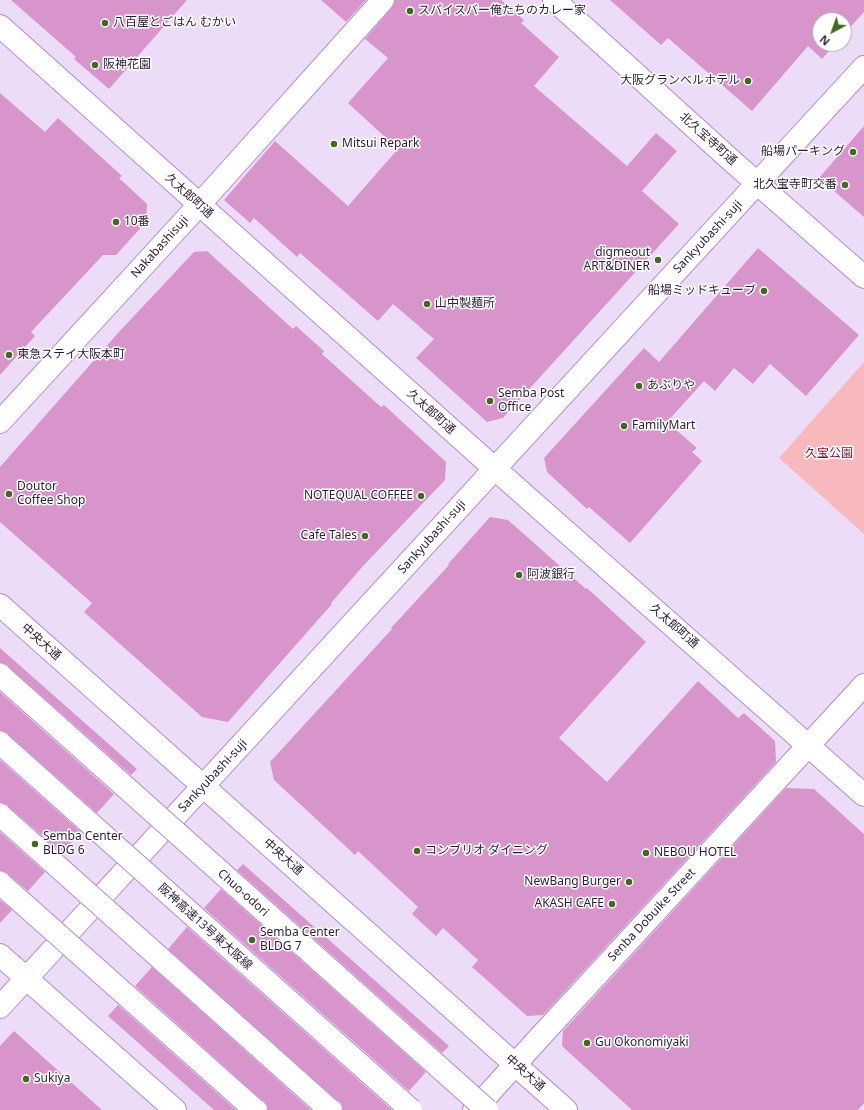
<!DOCTYPE html>
<html>
<head>
<meta charset="utf-8">
<style>
  body { margin:0 }
  #map { position:relative; width:864px; height:1110px; overflow:hidden; background:#eddcf8; font-family:"Noto Sans",sans-serif }
  canvas { display:block }
  .north { position:absolute; left:812px; top:12px; width:40px; height:40px; box-sizing:border-box; background:#fff; border:1px solid #aba4af; border-radius:50%; rotate:221deg; font-size:11px; font-weight:700; line-height:16px; text-align:center; color:#2d1c36 }
  .north::after { content:''; display:block; margin:auto; width:14px; height:18px; background:#426821; clip-path:polygon(50% 0,100% 100%,50% 72%,0 100%) }
</style>
</head>
<body>
<div id="map">
<canvas width="864" height="1110"></canvas>
<div class="north">N</div>
</div>
<script>
const context = document.querySelector('canvas').getContext('2d');
context.lineJoin = 'round';
function paint(path, color) { context.fillStyle = color; context.fill(path, 'evenodd'); }
const toPath = rows => new Path2D(rows.map(r => 'M' + r).join(''));
function strokePath(path, color, width, dash) { context.strokeStyle = color; context.lineWidth = width; context.lineCap = dash ? 'butt' : 'round'; context.setLineDash(dash || []); context.stroke(path); }
function write(font, color, halo, rows, align = 'center') {
  context.font = font + ' "Noto Sans","Noto Sans JP",sans-serif'; context.lineWidth = 3; context.setLineDash([]); context.textBaseline = 'middle'; context.strokeStyle = halo; context.fillStyle = color; for (const [text, x, y, turn = 0] of rows) {
    context.save(); context.translate(x, y); context.rotate((+turn || 0) * Math.PI / 180); context.textAlign = isNaN(turn) ? turn : align; if (halo) context.strokeText(text, 0, 0); context.fillText(text, 0, 0); context.restore();
  }
}
paint(toPath([
  [864,362,864,534,779,458]
]), '#f7b8be');
paint(toPath([
  [11,0,187,0,109,89,74,59,76,57],
  [321,0,366,0,346,22],
  [395,0,501,0,524,20,521,23,559,57,534,86,627,166,656,133,677,151,642,191,679,224,503,418,487,422,416,358,434,339,393,304,378,321,300,253,297,257,254,218,250,223,224,200,275,141,348,206,398,149,348,103,388,58,365,39,392,8],
  [610,0,864,0,864,12,844,34,844,20,820,20,820,44,835,44,822,59,808,46,752,111,668,38,661,45],
  [0,93,45,132,58,118,122,176,119,178,147,204,146,222,116,255,103,255,31,332,35,336,0,375],
  [864,126,864,217,819,178],
  [758,248,859,335,806,396,770,364,753,384,734,368,715,391,704,381,667,422,697,448,692,452,702,461,630,543,589,507,587,509,547,472,544,458,644,348,659,362],
  [207,251,293,329,296,326,324,351,322,354,381,407,384,405,446,462,445,480,363,566,331,603,332,604,228,722,202,717,84,612,92,603,0,522,0,467,118,333,194,252],
  [490,517,508,520,586,589,587,588,646,642,559,738,607,782,698,681,738,718,744,713,775,741,776,762,543,1015,527,1016,472,967,478,960,443,928,436,936,412,914,418,907,358,851,355,855,274,780,270,762,392,629,391,628,449,565,448,564],
  [0,648,137,769,131,775,8,666,0,663],
  [0,692,114,794,97,813,8,734,0,731],
  [0,760,81,832,62,853,8,806,0,803],
  [786,788,814,789,864,834,864,1103,858,1110,632,1110,562,1046,563,1031],
  [0,832,45,872,28,891,8,874,0,871],
  [243,864,449,1046,442,1053,237,870],
  [221,889,426,1072,409,1091,204,908],
  [0,900,12,910,0,923],
  [187,927,392,1110,342,1110,342,1106,338,1101,168,949],
  [152,967,311,1110,267,1110,267,1106,263,1101,135,986],
  [118,1005,236,1110,214,1110,108,1016],
  [14,1031,73,1084,102,1110,0,1110,0,1046]
]), '#d795cc');
const minor = toPath([
  [554,0,733,162,864,277],
  [0,26,494,468,864,795],
  [0,422,199,205,383,0],
  [0,1007,864,67],
  [474,1110,539,1038,864,685]
]);
const tertiary = toPath([
  [0,605,566,1110],
  [0,955,175,1110]
]);
strokePath(minor, '#b389cc', 24);
strokePath(tertiary, '#b389cc', 24);
strokePath(minor, '#fff', 22);
strokePath(tertiary, '#fff', 22);
const primaryBridge = toPath([
  [0,675,487,1110],
  [0,883,255,1110]
]);
const motorwayBridge = toPath([
  [0,743,411,1110],
  [0,815,330,1110]
]);
strokePath(primaryBridge, '#b389cc', 24, []);
strokePath(motorwayBridge, '#b389cc', 24, []);
strokePath(primaryBridge, '#fff', 22);
strokePath(motorwayBridge, '#fff', 22);
for (const [x, y, r, color] of [
  [410,11,4,"#426821"],
  [105,23,4,"#426821"],
  [95,65,4,"#426821"],
  [748,81,4,"#426821"],
  [334,144,4,"#426821"],
  [853,152,4,"#426821"],
  [845,185,4,"#426821"],
  [116,222,4,"#426821"],
  [658,260,4,"#426821"],
  [764,291,4,"#426821"],
  [427,304,4,"#426821"],
  [9,355,4,"#426821"],
  [639,386,4,"#426821"],
  [490,401,4,"#426821"],
  [624,426,4,"#426821"],
  [9,494,4,"#426821"],
  [421,496,4,"#426821"],
  [365,536,4,"#426821"],
  [519,575,4,"#426821"],
  [35,844,4,"#426821"],
  [417,851,4,"#426821"],
  [646,853,4,"#426821"],
  [629,882,4,"#426821"],
  [612,904,4,"#426821"],
  [252,940,4,"#426821"],
  [587,1043,4,"#426821"],
  [26,1079,4,"#426821"]
]) { const dot = new Path2D(); dot.arc(x, y, r, 0, 2 * Math.PI); context.fillStyle = color; context.fill(dot); strokePath(dot, '#fff', 1.5); }
write('12px', '#2d1c36', '#fff', [
  ["スパイスバー俺たちのカレー家",418,11],
  ["八百屋とごはん むかい",113,23],
  ["阪神花園",103,65],
  ["大阪グランべルホテル",740,81,"right"],
  ["Mitsui Repark",342,144],
  ["船場パーキング",845,152,"right"],
  ["北久宝寺町交番",837,185,"right"],
  ["10番",124,222],
  ["digmeout",650,253,"right"],
  ["ART&DINER",650,267,"right"],
  ["船場ミッドキューブ",756,291,"right"],
  ["山中製麺所",435,304],
  ["東急ステイ大阪本町",17,355],
  ["あぶりや",647,386],
  ["Semba Post",498,394],
  ["Office",498,408],
  ["FamilyMart",632,426],
  ["Doutor",17,487],
  ["Coffee Shop",17,501],
  ["NOTEQUAL COFFEE",413,496,"right"],
  ["Cafe Tales",357,536,"right"],
  ["阿波銀行",527,575],
  ["Semba Center",43,837],
  ["BLDG 6",43,851],
  ["コンブリオ ダイニング",425,851],
  ["NEBOU HOTEL",654,853],
  ["NewBang Burger",621,882,"right"],
  ["AKASH CAFE",604,904,"right"],
  ["Semba Center",260,933],
  ["BLDG 7",260,947],
  ["Gu Okonomiyaki",595,1043],
  ["Sukiya",34,1079]
], 'left');
write('12px', '#2d1c36', '#fff', [
  ["北久宝寺町通",708,139,42],
  ["久太郎町通",189,196,42],
  ["Sankyubashi-suji",708,237,-47],
  ["Nakabashisuji",160,247,-48],
  ["久太郎町通",431,412,42],
  ["Sankyubashi-suji",432,537,-48],
  ["久太郎町通",674,626,41],
  ["中央大通",41,642,42],
  ["Sankyubashi-suji",213,776,-47],
  ["中央大通",283,857,42],
  ["Chuo-odori",243,893,42],
  ["Senba Dobuike Street",652,915,-47],
  ["阪神高速13号東大阪線",205,927,42],
  ["中央大通",525,1073,42]
]);
write('12px', '#7d132f', '#fff', [
  ["久宝公園",829,454]
]);
</script>
</body>
</html>
